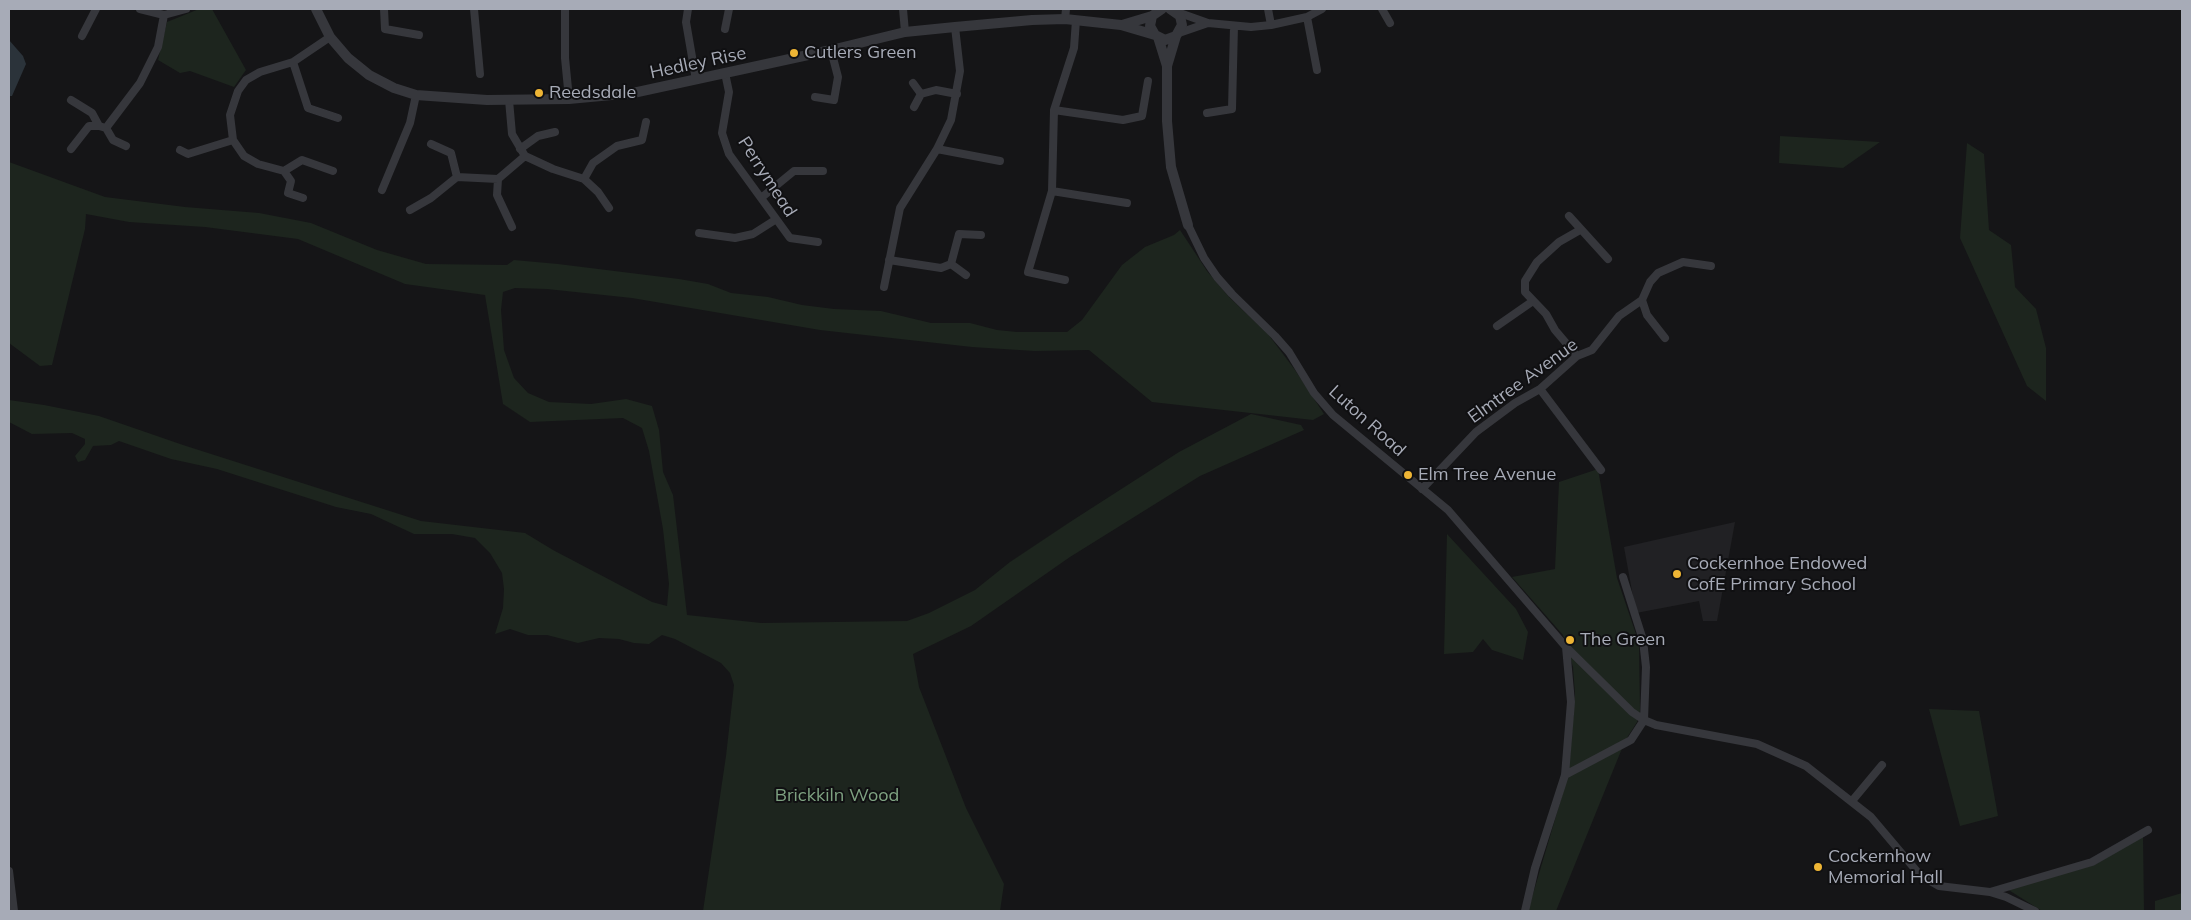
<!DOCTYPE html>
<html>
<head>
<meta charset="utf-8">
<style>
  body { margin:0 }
  #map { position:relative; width:2191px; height:920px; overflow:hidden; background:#151517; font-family:Mulish,sans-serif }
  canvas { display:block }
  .frame { position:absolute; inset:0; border:10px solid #a7abb7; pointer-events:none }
</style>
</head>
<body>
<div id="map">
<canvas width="2191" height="920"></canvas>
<div class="frame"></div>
</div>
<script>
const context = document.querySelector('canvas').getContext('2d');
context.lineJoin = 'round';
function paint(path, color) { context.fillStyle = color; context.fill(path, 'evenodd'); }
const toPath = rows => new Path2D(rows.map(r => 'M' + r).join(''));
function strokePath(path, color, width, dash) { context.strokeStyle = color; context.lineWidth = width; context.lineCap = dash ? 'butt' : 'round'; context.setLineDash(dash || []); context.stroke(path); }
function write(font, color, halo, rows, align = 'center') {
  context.font = font + ' Mulish,sans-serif'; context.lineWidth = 4; context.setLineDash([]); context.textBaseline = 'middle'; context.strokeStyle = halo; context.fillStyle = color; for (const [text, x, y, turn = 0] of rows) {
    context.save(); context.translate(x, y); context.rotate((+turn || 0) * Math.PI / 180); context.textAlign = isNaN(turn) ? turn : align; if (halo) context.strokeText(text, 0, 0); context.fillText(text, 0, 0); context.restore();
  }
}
paint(toPath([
  [1735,522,1717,621,1703,621,1699,601,1636,613,1624,547]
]), '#212124');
paint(toPath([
  [199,9,212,9,246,70,234,87,190,71,180,73,158,60,167,22],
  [1780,136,1880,142,1843,168,1779,163],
  [1967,143,1984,154,1989,230,2011,245,2015,287,2036,309,2046,348,2046,401,2027,386,1960,238],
  [9,162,105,197,185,207,259,213,311,223,377,250,426,264,507,265,514,260,558,264,679,279,708,284,731,293,768,297,802,305,834,309,881,311,931,323,970,323,997,330,1017,332,1067,332,1082,320,1122,265,1145,247,1174,235,1180,230,1207,271,1229,297,1268,334,1295,370,1324,414,1313,420,1152,402,1089,350,1035,351,972,347,820,330,632,298,547,289,515,288,503,292,501,310,504,350,514,378,528,393,549,402,591,404,626,399,652,406,659,430,663,472,673,495,687,615,761,623,907,621,929,613,975,590,1010,562,1070,522,1179,452,1251,414,1301,425,1304,430,1200,476,1070,557,971,626,913,654,919,687,966,808,1004,884,1000,911,703,911,726,756,734,685,730,673,721,663,675,639,662,635,649,644,634,643,619,639,599,638,578,643,547,635,528,635,510,629,495,634,503,608,504,589,502,573,490,553,475,538,452,534,414,534,371,514,336,507,217,469,171,459,119,441,111,445,93,446,85,460,78,462,75,456,85,444,85,439,72,433,32,434,9,422,9,400,44,405,99,416,183,445,421,521,525,533,553,550,612,581,652,602,667,606,669,584,663,529,649,451,642,428,623,418,530,422,503,404,485,295,405,284,298,239,205,227,129,222,86,214,85,229,52,365,40,366,9,343],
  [1598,469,1617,578,1639,643,1640,711,1637,722,1625,741,1556,911,1528,911,1564,789,1570,757,1575,694,1573,667,1563,635,1512,577,1555,569,1559,482],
  [1447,534,1516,609,1528,632,1523,660,1492,650,1483,639,1473,652,1444,654],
  [1929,709,1979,711,1998,816,1960,826],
  [2143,836,2144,911,2042,911,2007,889,2094,865],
  [2182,893,2182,911,2155,911,2155,901]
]), '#1d251e');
paint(toPath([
  [9,40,23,56,26,64,12,96,9,96]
]), '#2b333a');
strokePath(toPath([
  [140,9,164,15,186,9],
  [384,9,385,29,419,35],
  [474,9,480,74],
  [565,9,565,58,569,99],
  [688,9,686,22,696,80],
  [903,9,905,32],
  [1268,9,1271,25],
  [1382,9,1390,23],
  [1177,12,1208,23,1251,27,1271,25,1307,17,1322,9],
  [1307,17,1317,70],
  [1065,19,1066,9],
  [725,29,729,9],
  [1179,33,1208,23],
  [82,36,96,9],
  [293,62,308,108,338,118],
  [725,73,729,92,722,133,729,154,790,238,818,242],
  [913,83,921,94,936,90,957,94],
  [815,97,834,100,838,77,831,50],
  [71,100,92,113,99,126,106,128,113,140,126,146],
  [509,100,512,134,525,156,553,169,584,179,598,192,609,208],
  [914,107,921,94],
  [1054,110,1123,120,1142,116,1148,81],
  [1207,113,1232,109,1234,26],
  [106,128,140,83,158,47,164,15],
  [431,144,451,153,457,177],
  [71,149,89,126,99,126],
  [520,149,538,136,555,132],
  [937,149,1000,161],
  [180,150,188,154,233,140],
  [284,171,302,160,333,171],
  [498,179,497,195,512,227],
  [584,179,593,163,617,146,642,140,646,122],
  [382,190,410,123,416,95],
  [1052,191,1127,203],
  [303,198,288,193,291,181,284,171,258,164,244,156,233,140,230,115,238,91,246,80,260,72,293,62,330,37],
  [761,198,794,171,823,171],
  [410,210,431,198,457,177,498,179,525,156],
  [1569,216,1608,259],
  [1188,225,1204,258,1217,277,1232,294,1275,336,1289,352,1314,393,1333,415,1448,510,1566,647,1632,712,1644,720,1656,725,1757,744,1806,766,1871,817,1920,875,1939,886,1990,892,2006,897,2035,911],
  [699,233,735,238,753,234,775,220],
  [889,260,941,268,951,264,959,234,981,235],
  [951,264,966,275],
  [1065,280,1028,272,1052,191,1054,110,1074,48,1076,20],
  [884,287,900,208,937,149,951,120,960,71,955,27],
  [1497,326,1533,301],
  [1665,338,1647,315,1642,300,1650,282,1658,273,1683,262,1711,266],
  [1577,356,1555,330,1546,314,1525,292,1525,281,1537,262,1559,242,1580,230],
  [1540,389,1601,470],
  [1422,489,1476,432,1515,403,1540,389,1577,356,1592,350,1619,316,1642,300],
  [1565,775,1631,740,1644,720,1646,667,1643,640,1623,577],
  [1852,801,1882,765],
  [9,871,14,911],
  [1990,892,2092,862,2148,830],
  [1525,911,1535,868,1565,775,1571,702,1566,647]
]), '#36373c', 8);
strokePath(toPath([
  [316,9,330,37,348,58,369,75,394,88,416,95,487,100,569,99,633,93,831,50,905,32,955,27,1032,20,1065,19,1121,25,1155,35],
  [1162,9,1152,16,1150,26,1155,35,1165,40,1176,36,1182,25,1180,16,1170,9],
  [1122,25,1152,16],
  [1158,37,1167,66,1167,121,1171,167,1188,225],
  [1167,66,1176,36]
]), '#36373c', 10);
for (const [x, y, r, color] of [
  [794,53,5,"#eeb535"],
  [539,93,5,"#eeb535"],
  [1408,475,5,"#eeb535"],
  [1677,574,5,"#eeb535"],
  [1570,640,5,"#eeb535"],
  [1818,867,5,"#eeb535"]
]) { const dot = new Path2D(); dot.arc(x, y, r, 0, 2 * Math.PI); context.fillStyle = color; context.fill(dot); strokePath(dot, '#101012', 2); }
write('18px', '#a7abb7', '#101012', [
  ["Cutlers Green",804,53],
  ["Reedsdale",549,93],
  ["Elm Tree Avenue",1418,475],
  ["Cockernhoe Endowed",1687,564],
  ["CofE Primary School",1687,585],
  ["The Green",1580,640],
  ["Cockernhow",1828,857],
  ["Memorial Hall",1828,878]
], 'left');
write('18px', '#a7abb7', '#101012', [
  ["Hedley Rise",698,63,-12],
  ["Perrymead",767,177,57],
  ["Elmtree Avenue",1523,381,-36],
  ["Luton Road",1367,421,42]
]);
write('18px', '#7ea181', '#101012', [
  ["Brickkiln Wood",837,796]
]);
</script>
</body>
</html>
